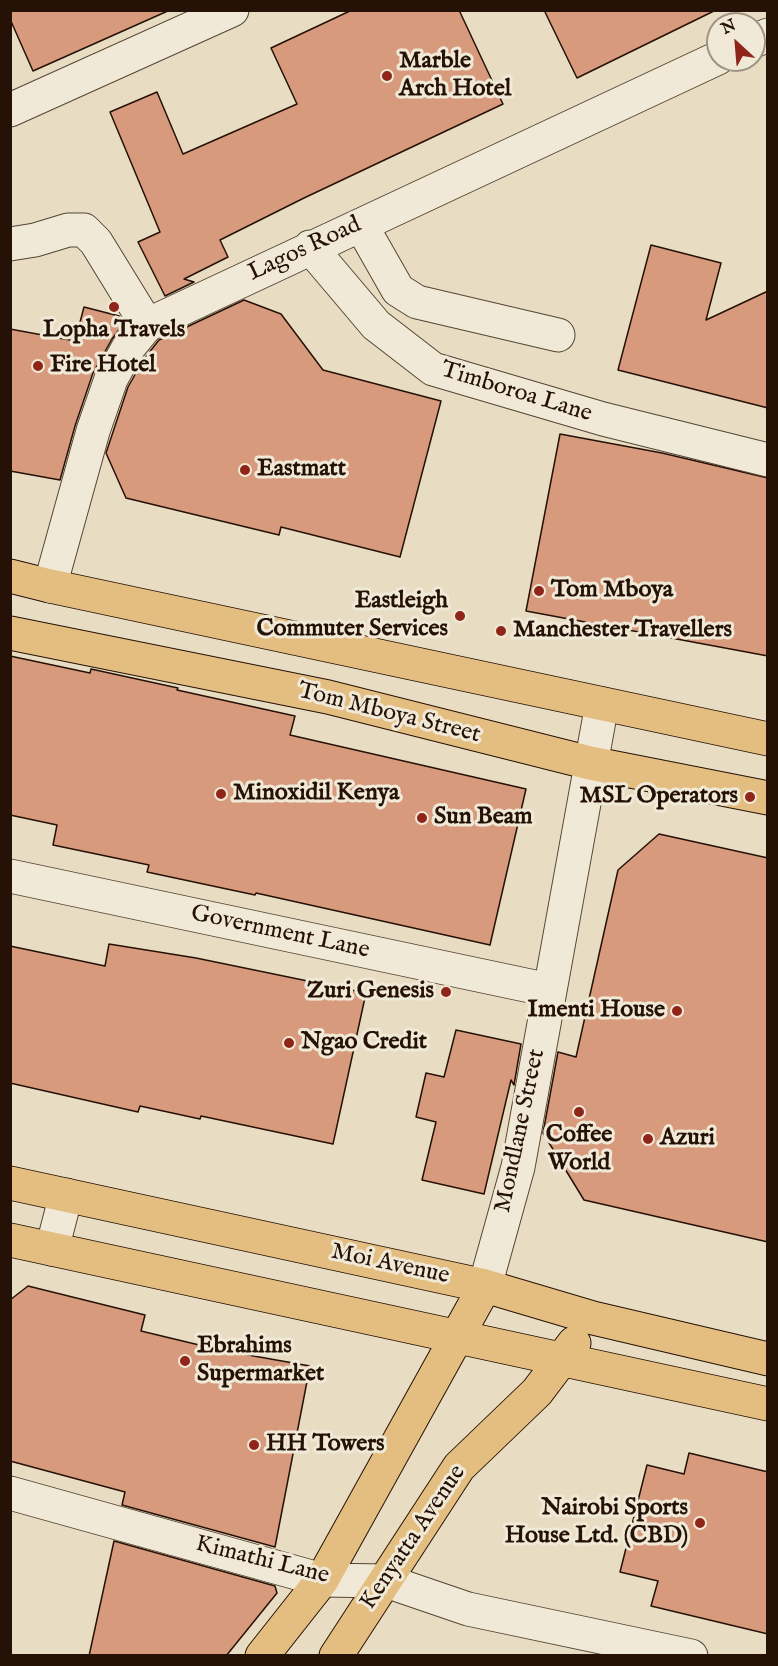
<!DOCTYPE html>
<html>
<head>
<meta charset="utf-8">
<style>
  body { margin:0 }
  #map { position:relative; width:778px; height:1666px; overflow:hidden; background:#e8ddc2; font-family:"IM FELL English",serif }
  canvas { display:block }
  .frame { position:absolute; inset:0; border:12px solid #251105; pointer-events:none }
  .north { position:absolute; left:706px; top:12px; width:60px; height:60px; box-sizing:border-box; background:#f0e9d7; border:2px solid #9f9383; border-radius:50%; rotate:334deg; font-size:16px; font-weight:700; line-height:24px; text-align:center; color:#251105 }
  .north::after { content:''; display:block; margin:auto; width:21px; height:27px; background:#8f2418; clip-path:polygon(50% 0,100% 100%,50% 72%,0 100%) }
</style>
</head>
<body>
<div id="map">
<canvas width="778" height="1666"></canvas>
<div class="frame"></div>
<div class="north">N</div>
</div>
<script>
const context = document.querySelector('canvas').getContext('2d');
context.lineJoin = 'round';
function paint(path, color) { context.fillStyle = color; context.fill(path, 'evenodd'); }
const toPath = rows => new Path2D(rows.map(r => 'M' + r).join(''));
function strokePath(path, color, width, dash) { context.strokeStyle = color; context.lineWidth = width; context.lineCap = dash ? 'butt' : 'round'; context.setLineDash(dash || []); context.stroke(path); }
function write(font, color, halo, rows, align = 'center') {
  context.font = font + ' "IM FELL English",serif'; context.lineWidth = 6; context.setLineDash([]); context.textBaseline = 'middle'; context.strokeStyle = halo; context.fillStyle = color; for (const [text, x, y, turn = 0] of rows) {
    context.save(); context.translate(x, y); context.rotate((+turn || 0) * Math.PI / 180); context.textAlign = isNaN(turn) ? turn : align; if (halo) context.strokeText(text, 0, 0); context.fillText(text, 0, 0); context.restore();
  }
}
const building = toPath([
  [10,10,170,10,33,71,10,19,10,10],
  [352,10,459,10,503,104,304,198,220,240,228,257,184,279,194,282,165,296,138,242,160,232,110,112,157,92,183,154,297,104,271,48,352,10],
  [544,10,716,10,577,78,544,10],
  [651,245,721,263,706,320,768,291,768,408,618,370,651,245],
  [244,300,281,314,323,370,441,401,400,557,281,527,279,535,126,498,106,453,128,387,144,359,159,340,244,300],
  [84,307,119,316,124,323,112,339,93,373,75,426,60,480,10,471,10,329,75,341,84,307],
  [560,434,662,453,768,478,768,656,526,611,560,434],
  [10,656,90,673,91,669,178,688,177,690,295,716,290,735,526,789,490,945,256,893,255,895,147,872,149,865,53,845,57,825,10,815,10,656],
  [659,834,768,858,768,1242,584,1200,543,1133,558,1052,576,1057,618,870,659,834],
  [109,944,196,958,366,993,333,1144,201,1116,200,1119,140,1106,138,1112,10,1083,10,946,105,966,109,944],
  [456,1030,521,1044,514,1085,511,1080,484,1194,422,1180,436,1122,416,1117,426,1073,444,1077,456,1030],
  [28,1286,145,1315,141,1331,220,1350,310,1366,275,1547,122,1505,125,1492,10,1461,10,1300,28,1286],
  [689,1453,768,1472,768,1634,651,1606,658,1581,620,1572,647,1465,684,1474,689,1453],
  [114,1541,275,1586,277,1593,226,1656,89,1656,114,1541]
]);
paint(building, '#d89a7d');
strokePath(building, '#251105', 1.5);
const minor = toPath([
  [754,41,768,35],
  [10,110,232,10],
  [361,225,398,290,417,302,558,335],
  [10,244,35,240,68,230,84,230,96,242,147,325],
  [310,247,376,325,433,369,603,419,768,460],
  [50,586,93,431,111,379,128,348,147,325,718,58],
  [10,876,549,990],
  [52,1249,66,1195],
  [485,1286,518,1167,602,704],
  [10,1493,322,1580,386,1581,468,1609,691,1656]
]);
const major = toPath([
  [10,576,50,586,768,739],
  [10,633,328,697,590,763,768,798],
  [10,1183,485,1286,593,1318,768,1359],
  [10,1240,768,1404],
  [262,1656,322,1580,485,1286],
  [336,1656,459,1467,537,1392,574,1343]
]);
strokePath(minor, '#564434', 35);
strokePath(major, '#251105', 35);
strokePath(minor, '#f0e9d7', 33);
strokePath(major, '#e4be81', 33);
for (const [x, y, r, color] of [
  [387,76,6,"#8f2418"],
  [114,307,6,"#8f2418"],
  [38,366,6,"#8f2418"],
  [245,470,6,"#8f2418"],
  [539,591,6,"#8f2418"],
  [460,616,6,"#8f2418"],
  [501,631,6,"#8f2418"],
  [221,794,6,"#8f2418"],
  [750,797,6,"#8f2418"],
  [422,818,6,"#8f2418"],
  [446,992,6,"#8f2418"],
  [677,1011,6,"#8f2418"],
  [289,1043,6,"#8f2418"],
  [579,1112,6,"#8f2418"],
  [648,1139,6,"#8f2418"],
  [185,1361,6,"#8f2418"],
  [254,1445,6,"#8f2418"],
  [700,1523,6,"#8f2418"]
]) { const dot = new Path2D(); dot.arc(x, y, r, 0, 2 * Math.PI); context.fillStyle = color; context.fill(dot); strokePath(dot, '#f0e9d7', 2); }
write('bold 24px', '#251105', '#f0e9d7', [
  ["Marble",399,62],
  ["Arch Hotel",399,90],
  ["Lopha Travels",114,331,"center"],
  ["Fire Hotel",50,366],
  ["Eastmatt",257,470],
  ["Tom Mboya",551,591],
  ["Eastleigh",448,602,"right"],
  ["Commuter Services",448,630,"right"],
  ["Manchester Travellers",513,631],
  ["Minoxidil Kenya",233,794],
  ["MSL Operators",738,797,"right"],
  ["Sun Beam",434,818],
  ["Zuri Genesis",434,992,"right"],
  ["Imenti House",665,1011,"right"],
  ["Ngao Credit",301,1043],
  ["Coffee",579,1136,"center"],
  ["World",579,1164,"center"],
  ["Azuri",660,1139],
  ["Ebrahims",197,1347],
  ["Supermarket",197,1375],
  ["HH Towers",266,1445],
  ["Nairobi Sports",688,1509,"right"],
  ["House Ltd. (CBD)",688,1537,"right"]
], 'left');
write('24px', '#251105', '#f0e9d7', [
  ["Lagos Road",305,250,-25],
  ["Timboroa Lane",516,393,17],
  ["Tom Mboya Street",389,714,14],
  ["Government Lane",280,933,12],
  ["Mondlane Street",521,1131,-78],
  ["Moi Avenue",390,1265,12],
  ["Kenyatta Avenue",414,1538,-56],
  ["Kimathi Lane",262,1561,14]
]);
</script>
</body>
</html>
